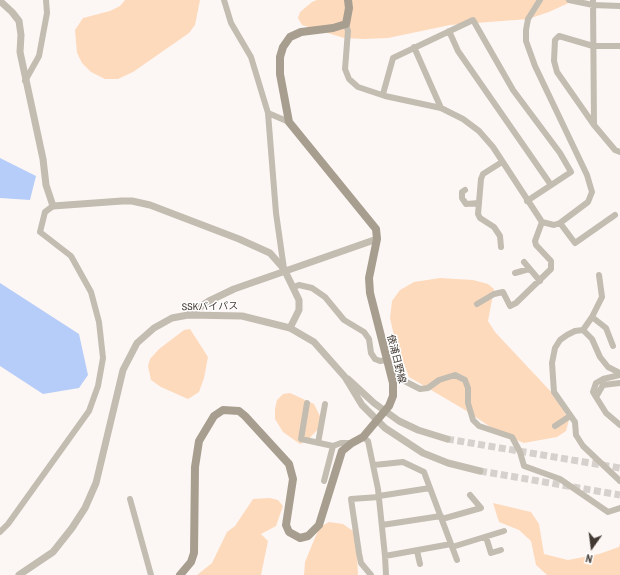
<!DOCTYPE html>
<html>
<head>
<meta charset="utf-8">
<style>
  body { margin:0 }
  #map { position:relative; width:620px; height:575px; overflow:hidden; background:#fcf7f4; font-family:"Archivo Narrow",sans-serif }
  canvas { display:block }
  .north { position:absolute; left:572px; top:527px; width:40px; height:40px; -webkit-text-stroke:3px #fff; paint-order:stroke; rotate:194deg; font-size:11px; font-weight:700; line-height:16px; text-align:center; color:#423932 }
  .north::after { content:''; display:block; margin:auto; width:14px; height:18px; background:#423932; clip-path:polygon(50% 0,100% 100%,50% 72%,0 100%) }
</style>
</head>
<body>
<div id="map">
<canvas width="620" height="575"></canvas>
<div class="north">N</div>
</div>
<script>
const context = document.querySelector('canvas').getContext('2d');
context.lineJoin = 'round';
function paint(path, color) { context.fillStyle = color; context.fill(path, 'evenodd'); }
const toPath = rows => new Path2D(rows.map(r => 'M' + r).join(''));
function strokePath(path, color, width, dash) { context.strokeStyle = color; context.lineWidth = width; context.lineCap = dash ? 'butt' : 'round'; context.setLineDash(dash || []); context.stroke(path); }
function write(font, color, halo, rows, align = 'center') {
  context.font = font + ' "Archivo Narrow","Noto Sans JP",sans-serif'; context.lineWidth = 3; context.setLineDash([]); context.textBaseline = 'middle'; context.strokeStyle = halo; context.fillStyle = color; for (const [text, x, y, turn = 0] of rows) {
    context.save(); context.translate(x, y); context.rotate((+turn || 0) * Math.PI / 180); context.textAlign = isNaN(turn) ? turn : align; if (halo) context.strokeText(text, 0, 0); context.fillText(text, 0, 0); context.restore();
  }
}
paint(toPath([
  [125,0,200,0,195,25,189,33,133,72,118,79,105,79,91,72,82,63,77,53,75,30,83,18,110,11,120,6],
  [317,0,575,0,549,12,528,19,450,25,388,38,364,39,344,38,302,25,298,18,300,12,312,2],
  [440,278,473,280,488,284,494,289,488,321,495,332,554,395,569,420,566,431,557,437,524,443,501,434,465,410,409,377,395,340,390,318,392,301,400,290,414,282],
  [190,329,208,357,204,378,199,392,188,399,161,387,151,380,148,366,150,359,159,349,184,330],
  [290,393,314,404,320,416,320,427,307,441,300,444,283,432,275,419,275,409,277,400,283,394],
  [270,498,278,500,283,506,276,526,261,534,268,541,261,575,197,575,212,563,227,532,235,526,253,499],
  [493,503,531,512,539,524,544,554,568,560,599,554,619,547,620,543,620,575,547,575,536,565,531,541,519,530,499,522],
  [329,522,343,524,356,533,358,575,304,575,305,562,314,540,320,527]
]), '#fedabd');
paint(toPath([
  [0,158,36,176,30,200,0,198],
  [0,283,79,334,88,375,79,388,43,394,0,366]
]), '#b7cdf9');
strokePath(toPath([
  [447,439,620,468],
  [480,471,620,495]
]), '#d7d1cd', 7, [7, 3.5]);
strokePath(toPath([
  [224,0,231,23,251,57,268,113,276,213,284,269],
  [569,0,593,5,620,6],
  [593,0,594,125],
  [346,24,348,31,345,69,349,79,358,87,385,96,441,108,463,119,479,131,493,147,542,222,554,225,560,223,588,202,592,192,587,175,535,66,526,41,526,30,528,19,540,0],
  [449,31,458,51,551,185],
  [620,46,593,46,559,36,555,40,554,61,557,72,594,125,615,150,620,152],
  [414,47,441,108],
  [25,81,39,56,47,13,46,0],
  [383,94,393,58,473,20,513,90,560,153,571,172,527,201],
  [268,113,289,122],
  [465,190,462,192,462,198,466,204,479,203],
  [560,223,575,243,615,215],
  [501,247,500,236,494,227,480,218,478,214,481,179,483,174,502,162],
  [524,262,540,281],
  [515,273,529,269],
  [599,275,602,297,592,317,583,330,575,331,567,335,560,340,555,348,552,363,554,392,575,422,576,435,583,446,620,481],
  [294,287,299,285,312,288,325,297,344,320,364,332,369,339,371,353,375,359,380,361,387,360],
  [477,304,494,294,503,292,510,306,516,303,551,269,551,261,536,245,535,241,542,222],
  [592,317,606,328,613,346],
  [583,330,592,339,600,357,608,367,620,373],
  [391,374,420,389,428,388,439,380,455,375,465,380,468,388,468,403,473,420,479,426,512,437,520,452,524,466,560,479,608,512,620,508],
  [620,383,603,385,596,397,606,413,620,425],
  [596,397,593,392,596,383,603,379,620,375],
  [307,403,301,439,333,446,324,481],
  [555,426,570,416],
  [363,437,368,441,378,489,385,556,386,575],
  [318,443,325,404],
  [333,446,341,443,352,443],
  [374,465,403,462,424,472,457,560],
  [379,496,430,488],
  [130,499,151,575],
  [442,519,481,508,470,495],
  [382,525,441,516],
  [0,532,8,524,89,411,98,386,103,358,99,322,91,292,71,256,40,232,45,212,53,206],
  [486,537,491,553,501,550],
  [452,547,504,531],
  [417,551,420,564],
  [385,556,451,544],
  [371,575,361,563,359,553,351,499,379,497]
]), '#c2bcb1', 6);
strokePath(toPath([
  [0,1,12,12,19,21,21,35,20,52,43,159,46,185,53,206,122,201,132,201,150,205,239,239,270,253,284,269,299,300,299,310,290,328],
  [188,315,209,301,234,289,377,239],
  [348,379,374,403,399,421,418,430,447,439],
  [19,575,53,552,72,528,85,508,96,483,123,370,137,343,154,328,172,318,188,315,242,316,290,328,314,342,345,377,362,405,385,428,423,453,448,463,480,471]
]), '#c2bcb1', 7);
strokePath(toPath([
  [180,575,191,562,194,553,195,467,199,441,214,416,223,410,239,411,245,416,289,464,293,479,286,525,289,532,300,538,308,536,319,525,342,451,352,443,363,437,389,406,393,396,393,383,370,293,369,278,377,239,376,229,289,122,280,74,280,57,283,47,290,37,301,32,333,28,346,24,349,8,348,0]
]), '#a79e8f', 8);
write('10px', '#423932', '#fff', [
  ["SSKバイパス",210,307,-1],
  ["俵浦日野線",396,359,76]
]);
</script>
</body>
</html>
